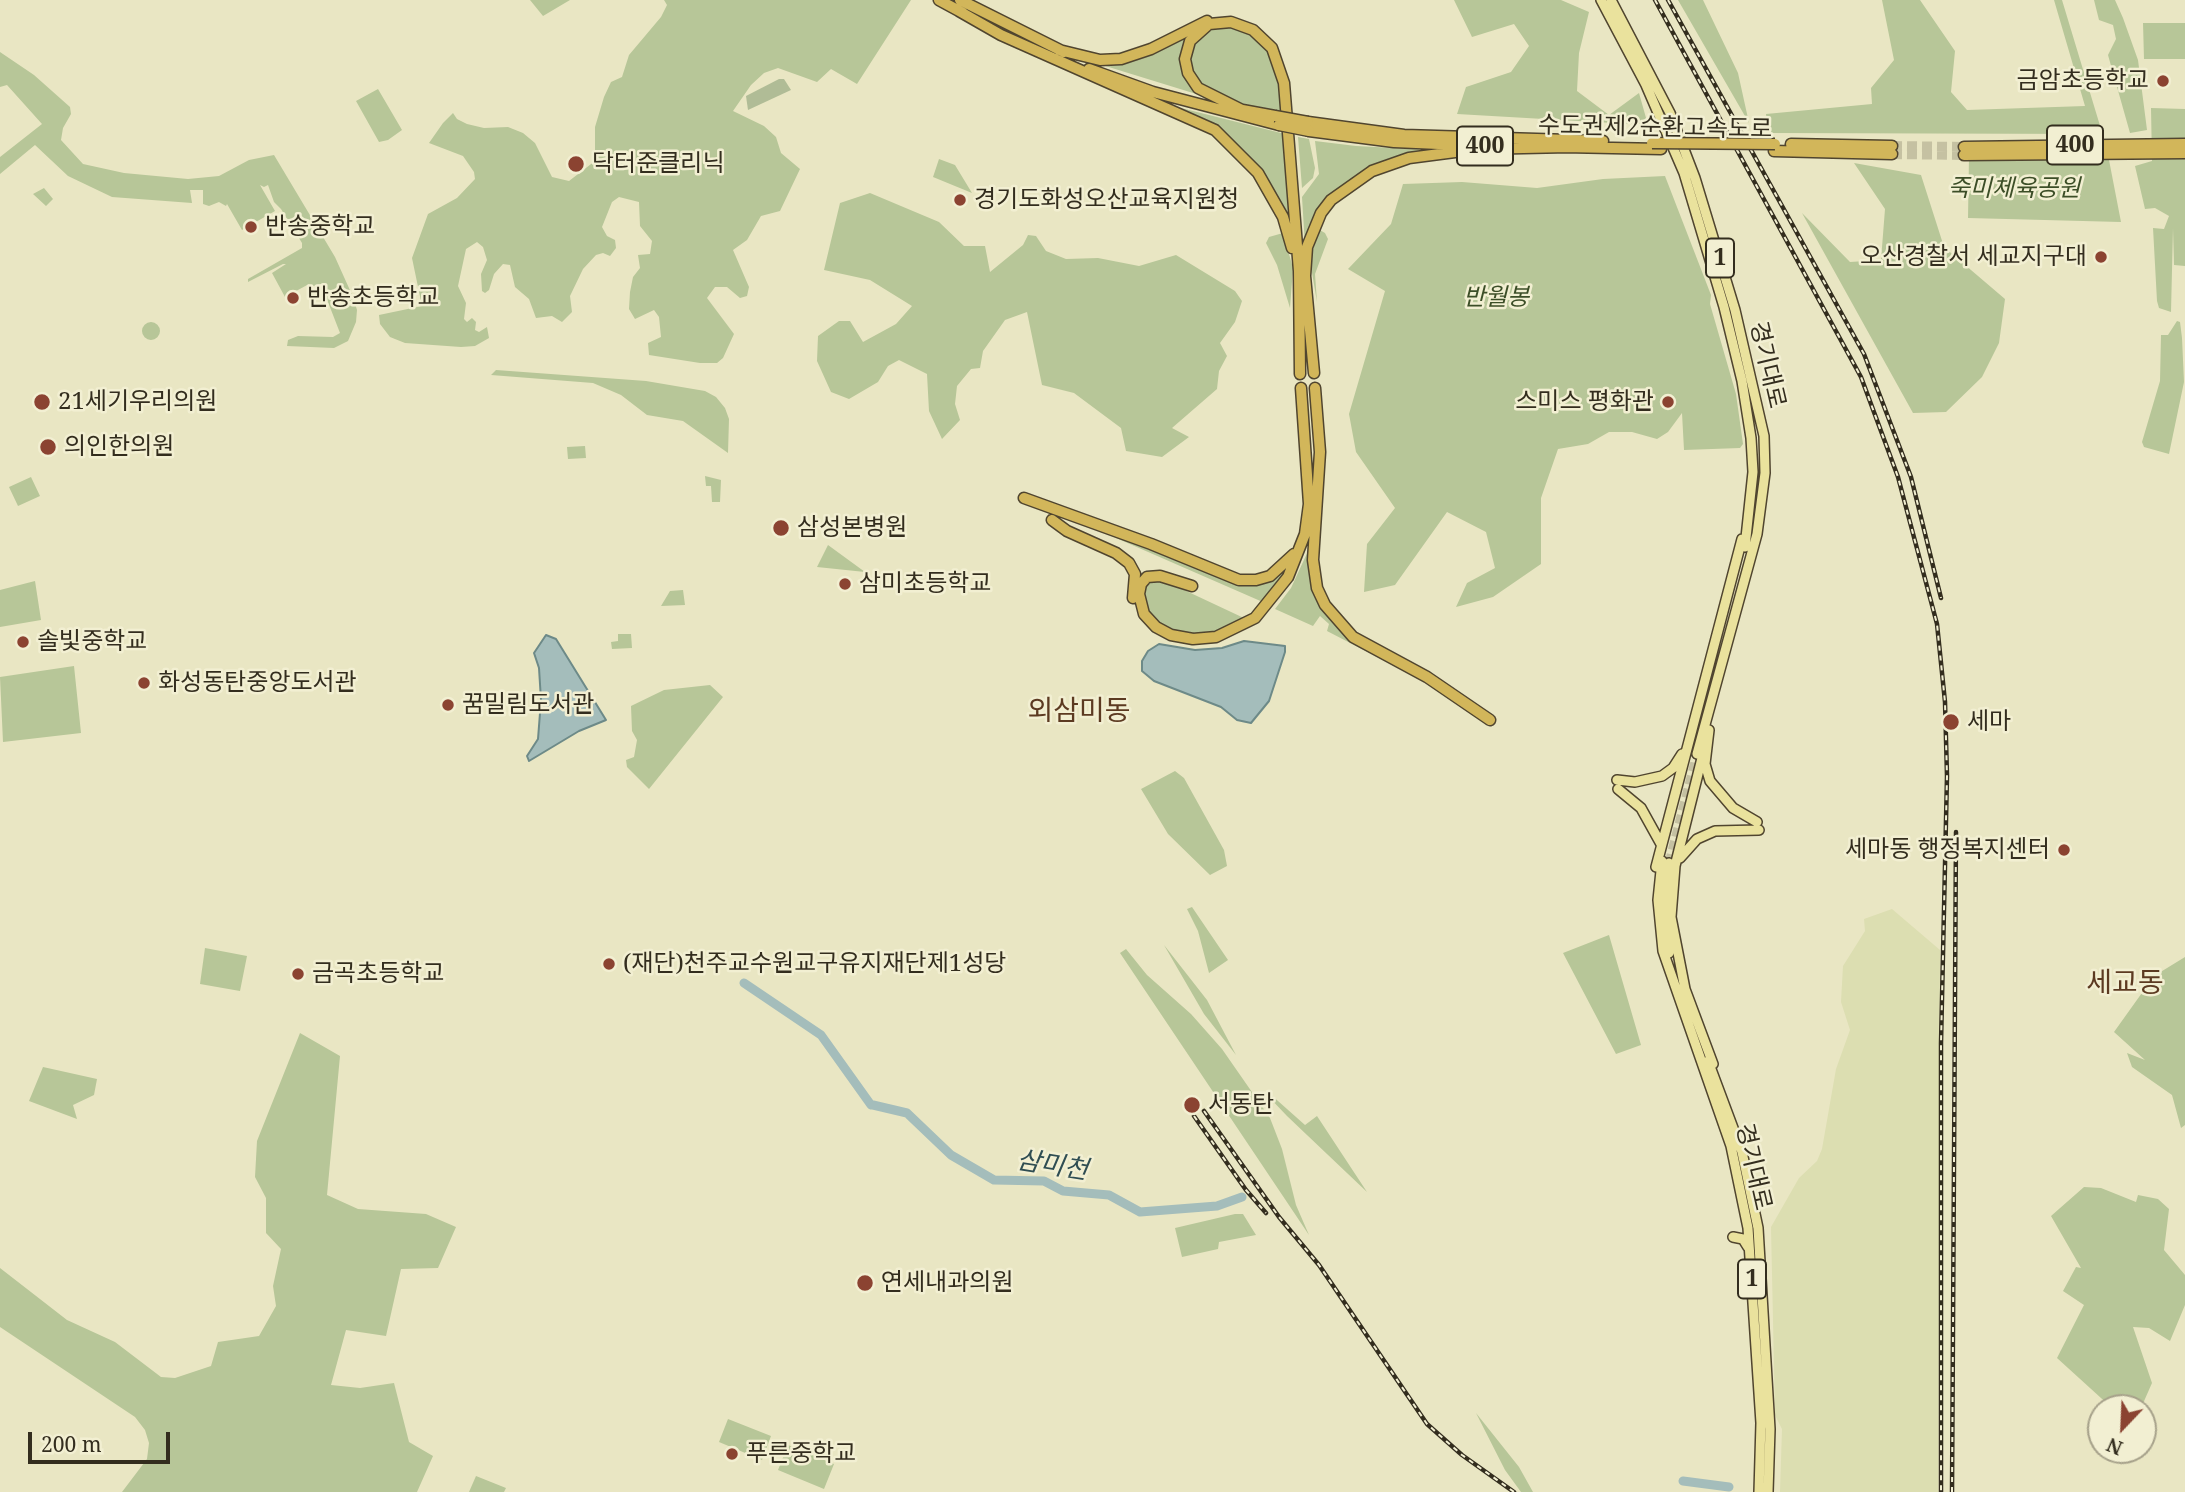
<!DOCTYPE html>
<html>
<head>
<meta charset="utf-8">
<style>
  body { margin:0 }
  #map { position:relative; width:2185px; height:1492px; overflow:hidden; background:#e9e6c3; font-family:"Noto Serif",serif }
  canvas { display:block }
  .north { position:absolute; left:2087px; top:1394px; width:70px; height:70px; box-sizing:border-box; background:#f2efd2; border:2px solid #a6a18a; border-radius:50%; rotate:203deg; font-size:19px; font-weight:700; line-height:28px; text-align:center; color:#332d1e }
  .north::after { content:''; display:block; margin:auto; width:24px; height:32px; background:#8b4331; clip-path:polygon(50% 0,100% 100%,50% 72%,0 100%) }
  .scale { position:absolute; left:28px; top:1432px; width:142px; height:32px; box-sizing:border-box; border:4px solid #332d1e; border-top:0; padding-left:9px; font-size:21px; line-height:24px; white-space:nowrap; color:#332d1e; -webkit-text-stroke:5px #f2efd2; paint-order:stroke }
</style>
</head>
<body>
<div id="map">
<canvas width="2185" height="1492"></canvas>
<div class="north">N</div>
<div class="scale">200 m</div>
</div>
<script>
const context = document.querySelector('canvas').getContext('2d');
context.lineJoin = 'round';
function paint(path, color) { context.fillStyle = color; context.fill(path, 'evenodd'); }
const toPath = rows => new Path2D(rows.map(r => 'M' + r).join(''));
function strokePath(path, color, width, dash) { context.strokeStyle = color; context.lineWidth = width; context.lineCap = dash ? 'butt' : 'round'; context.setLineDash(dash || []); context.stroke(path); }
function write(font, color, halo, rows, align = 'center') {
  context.font = font + ' "Noto Serif","Noto Sans KR",serif'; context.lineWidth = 5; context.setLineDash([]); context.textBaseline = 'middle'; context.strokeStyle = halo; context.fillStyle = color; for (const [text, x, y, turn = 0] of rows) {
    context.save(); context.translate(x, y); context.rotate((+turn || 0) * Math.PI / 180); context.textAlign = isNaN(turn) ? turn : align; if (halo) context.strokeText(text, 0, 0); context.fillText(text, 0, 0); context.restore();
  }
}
paint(toPath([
  [1892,909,1940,950,1938,1492,1780,1492,1782,1429,1775,1415,1771,1227,1799,1178,1817,1161,1822,1149,1836,1069,1850,1030,1841,1002,1843,966,1865,931,1864,919]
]), '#dcdeb1');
paint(toPath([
  [530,0,570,0,543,16],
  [664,0,911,0,857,84,831,69,817,82,778,68,764,73,751,85,733,111,764,126,776,137,781,153,800,169,780,211,761,216,747,240,733,250,749,287,747,296,740,298,727,287,715,287,707,298,734,334,723,358,717,363,700,363,649,355,648,343,661,337,659,317,654,310,635,319,629,309,630,292,633,277,640,268,638,255,650,254,652,241,640,226,639,202,619,197,612,202,602,227,607,236,615,240,616,248,610,256,603,253,596,255,583,269,570,296,572,312,562,322,552,316,536,318,529,299,515,287,510,265,503,264,494,274,489,290,485,293,482,291,481,274,487,260,483,247,477,242,466,249,458,286,466,303,464,319,467,322,472,318,476,322,475,330,479,332,487,327,489,338,475,346,461,347,405,343,390,337,380,324,379,315,422,306,412,258,428,214,457,198,475,179,474,172,463,156,429,143,443,123,453,113,457,119,467,124,484,128,508,127,523,133,535,143,552,177,569,181,595,161,595,127,604,97,611,82,622,77,629,55,661,17,667,5],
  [1454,0,1561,0,1589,12,1579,53,1577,91,1609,115,1639,93,1648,125,1457,114,1466,87,1511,72,1529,46,1514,24,1472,37],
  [1678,0,1703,0,1738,73,1749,123],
  [1882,0,1920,0,1955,51,1951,92,1967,110,2085,106,2054,0,2062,0,2101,129,2094,134,1768,133,1766,114,1872,104,1871,88,1894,60],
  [2094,0,2115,0,2123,18,2138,60,2147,130,2130,133,2108,55,2116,39,2113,25,2099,20],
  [2143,23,2185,23,2185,59,2144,59],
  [1202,26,1183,65,1206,97,1099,64],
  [1230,26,1254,35,1271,56,1277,70,1281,113,1234,102,1197,83,1188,60,1191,44,1209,28],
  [0,52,34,75,70,107,71,114,63,128,61,140,83,164,124,173,188,179,219,176,249,160,274,155,335,257,353,297,357,310,356,322,348,341,334,348,287,346,288,340,298,336,333,337,340,333,321,284,310,287,309,284,285,297,272,273,286,264,283,264,248,282,248,279,302,248,302,243,281,209,274,202,268,185,264,187,260,185,275,211,242,230,227,204,226,206,219,202,209,206,203,204,203,190,190,190,192,203,112,197,68,176,35,145,0,174,0,157,42,124,7,85,0,87],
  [378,89,402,130,388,140,379,142,356,101],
  [1181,108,1285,134,1292,234,1268,180,1245,151,1208,122],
  [2151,108,2185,109,2185,266,2174,265,2173,228,2171,312,2159,308,2157,301,2153,228,2164,229,2169,216,2155,208,2145,209,2135,166,2152,161],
  [1298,137,1309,139,1315,168,1313,178,1302,188],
  [1315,141,1356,146,1433,150,1414,154,1333,195,1305,246,1302,197,1319,174],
  [1969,157,2109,160,2121,222,1968,218],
  [939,159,955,165,972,193,933,177],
  [1854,163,1921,175,1944,247,2005,299,1999,343,1982,377,1946,412,1913,413,1802,213,1850,262,1881,260,1885,209],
  [1665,176,1711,295,1710,304,1736,394,1743,444,1740,448,1684,450,1682,413,1668,432,1657,439,1632,432,1609,432,1588,444,1558,449,1541,498,1541,564,1493,597,1456,607,1467,583,1495,568,1486,532,1447,512,1395,585,1364,592,1367,544,1395,508,1356,452,1349,414,1385,291,1348,269,1391,224,1403,184,1462,182,1537,188,1603,179],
  [44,188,53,199,46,206,33,194],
  [870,193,939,222,964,246,985,246,990,272,1023,245,1028,235,1036,236,1046,251,1066,259,1098,258,1139,266,1176,255,1235,291,1242,301,1235,322,1220,343,1227,356,1219,371,1217,389,1172,428,1189,437,1162,457,1126,451,1121,428,1074,393,1042,385,1027,312,1005,320,983,351,980,368,971,369,957,386,955,404,960,420,942,439,929,411,927,374,899,360,888,366,878,382,849,399,831,392,817,361,818,336,839,321,850,321,863,342,896,324,912,306,870,280,824,270,840,203],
  [1318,229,1325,233,1328,239,1315,274,1317,302,1310,261],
  [1283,233,1293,268,1290,308,1277,265,1266,243,1269,237],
  [2177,321,2180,322,2182,338,2184,382,2169,454,2144,447,2142,442,2160,381,2161,335,2168,335],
  '142 331a9 9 0 1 1 18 0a9 9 0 1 1-18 0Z',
  [496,370,646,381,705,391,716,397,725,408,729,419,728,453,683,421,647,415,621,395,593,383,491,375],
  [585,446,586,458,568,459,567,447],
  [705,476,721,480,720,502,712,502,711,486,706,486],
  [31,477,40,496,18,506,9,487],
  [1100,531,1242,584,1269,580,1290,565,1265,603],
  [828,545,865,572,817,567],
  [1309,549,1327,615,1340,629,1433,686,1327,631,1329,624,1320,616,1313,626,1275,609,1291,588],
  [35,581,41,620,0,627,0,590],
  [1149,581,1165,581,1246,619,1222,632,1204,635,1178,634,1155,623,1142,604,1146,583],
  [683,590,685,605,661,606,670,591],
  [618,634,631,634,632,648,612,649,611,642,618,641],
  [74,666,81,733,3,742,0,677],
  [710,685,723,697,649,789,627,767,626,760,634,757,637,740,632,731,631,706,664,690],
  [1175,771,1184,778,1224,850,1227,866,1210,875,1168,834,1141,789],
  [1192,907,1228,960,1209,973,1198,931,1187,909],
  [1609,935,1641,1045,1616,1054,1563,953],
  [1164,945,1207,1000,1236,1055,1204,1014],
  [205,948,247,956,240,991,200,984],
  [1126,949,1147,975,1191,1014,1222,1049,1270,1118,1282,1149,1296,1205,1309,1235,1120,953],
  [2185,957,2185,1125,2181,1128,2172,1095,2132,1067,2127,1053,2145,1060,2114,1032,2154,976],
  [300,1033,340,1056,327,1195,358,1209,426,1214,456,1227,438,1268,401,1269,386,1336,346,1330,331,1385,360,1388,394,1383,409,1442,433,1456,417,1492,122,1492,147,1459,149,1443,145,1430,135,1417,0,1327,0,1268,67,1320,115,1342,161,1377,175,1378,211,1366,218,1342,259,1336,276,1306,273,1286,281,1249,266,1233,266,1198,255,1177,257,1141],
  [43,1067,97,1079,94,1095,73,1105,77,1119,29,1101],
  [1269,1093,1305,1125,1317,1116,1367,1192,1287,1116,1267,1095],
  [2084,1187,2101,1188,2136,1202,2138,1195,2158,1199,2169,1209,2164,1250,2185,1275,2185,1305,2170,1341,2149,1328,2133,1327,2152,1383,2141,1408,2112,1408,2057,1358,2084,1305,2063,1291,2076,1267,2081,1268,2051,1216],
  [1235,1214,1243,1214,1256,1235,1219,1242,1218,1249,1182,1257,1175,1228],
  [1476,1413,1519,1467,1533,1492,1521,1492,1505,1470],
  [728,1419,771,1436,762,1460,719,1442],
  [788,1445,834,1464,824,1489,778,1470],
  [476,1476,506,1488,504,1492,469,1492]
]), '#b7c698');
paint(toPath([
  [779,79,784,79,791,90,748,110,746,96]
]), '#b0bc96');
const water = toPath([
  [546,635,556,639,606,720,579,731,529,761,527,756,538,739,541,700,539,668,534,653,546,635],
  [1244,641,1285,646,1285,652,1269,701,1251,723,1237,720,1221,707,1154,681,1142,671,1142,661,1148,651,1159,644,1195,650,1222,648,1244,641]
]);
paint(water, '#a4bdbb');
strokePath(water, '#6d8a88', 2);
strokePath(toPath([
  [744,983,821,1035,871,1105],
  [873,1105,907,1113,951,1155,994,1180,1044,1181,1063,1191,1109,1195,1140,1212,1217,1206,1242,1197],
  [1683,1481,1729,1487]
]), '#a4bdbb', 9);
strokePath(toPath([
  [1669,863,1697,754]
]), '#c5c1a2', 9, [9, 4.5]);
strokePath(toPath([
  [1892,146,1964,147],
  [1892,154,1964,155]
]), '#c5c1a2', 10, [10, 5]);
const primary = toPath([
  [1601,0,1646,85,1684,173,1724,307,1742,381,1751,438,1753,472,1745,547],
  [1611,0,1670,113,1695,178,1735,310,1764,436,1765,473,1757,534,1697,754],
  [1709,730,1705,764,1710,781,1733,808,1757,822],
  [1705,746,1675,866,1671,917,1685,989,1713,1064],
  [1617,780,1635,782,1662,776,1673,768,1682,754],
  [1618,789,1641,808,1661,844],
  [1680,858,1697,839,1715,831,1759,830],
  [1662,861,1658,900,1663,951,1731,1146,1748,1228,1761,1423,1759,1492],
  [1669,863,1664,917,1669,953],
  [1656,867,1742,539],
  [1708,1061,1742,1152,1758,1228,1770,1429,1768,1492],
  [1733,1237,1743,1239,1748,1247]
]);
const highway = toPath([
  [939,0,963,13],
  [960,0,1064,52],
  [959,11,1001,35,1215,130,1258,173,1283,217,1292,248],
  [1059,50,1100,60,1121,59,1151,49,1207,21],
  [1089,69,1153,92,1279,125],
  [1237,109,1275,116],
  [1242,110,1198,88,1188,73,1185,59,1190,41,1209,24,1231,22,1253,30,1272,48,1284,83,1299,271,1300,374],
  [1308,122,1404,135,1603,141],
  [1309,131,1394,142,1461,145],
  [1791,144,1892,146],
  [1564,147,1661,149],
  [1964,147,2185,144],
  [1774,151,1892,154],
  [1964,155,2185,153],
  [1314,373,1305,276,1307,247,1321,213,1331,200,1372,171,1409,158,1478,149,1569,147],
  [1315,388,1320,452,1313,560,1317,588,1325,605,1353,637,1427,677,1490,720],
  [1024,498,1151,544,1239,580,1256,580,1270,576,1294,554],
  [1052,520,1067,531,1116,553,1129,563,1135,574,1133,598],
  [1192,586,1160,576,1147,577,1141,584,1139,594,1144,614,1156,627,1171,635,1193,639,1216,637,1255,618,1288,577,1305,534,1309,504,1301,388]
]);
strokePath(primary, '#50452f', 12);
strokePath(highway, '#50452f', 13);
strokePath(primary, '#eae29d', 9);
strokePath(highway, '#d2b65a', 10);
const rail = toPath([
  [1655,0,1861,377,1898,477,1937,624,1945,702,1947,776,1941,1043,1941,1492],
  [1668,0,1864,354,1911,477,1941,598],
  [1204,1111,1279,1217,1319,1265,1427,1424,1462,1455,1514,1492],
  [1194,1116,1246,1190,1266,1213],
  [1952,1492,1956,832]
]);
strokePath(rail, '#332d1e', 4.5);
strokePath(rail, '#f2efd2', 2, [5]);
const highwayBridge = toPath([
  [1275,116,1308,122],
  [1279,125,1309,131],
  [1652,143,1775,144]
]);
strokePath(highwayBridge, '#50452f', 13, []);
strokePath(highwayBridge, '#d2b65a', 10);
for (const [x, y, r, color] of [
  [2163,81,7,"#8b4331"],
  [576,164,9,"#8b4331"],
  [960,200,7,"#8b4331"],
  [251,227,7,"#8b4331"],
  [2101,257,7,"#8b4331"],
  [293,298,7,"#8b4331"],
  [42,402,9,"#8b4331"],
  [1668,402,7,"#8b4331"],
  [48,447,9,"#8b4331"],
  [781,528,9,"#8b4331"],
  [845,584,7,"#8b4331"],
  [23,642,7,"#8b4331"],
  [144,683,7,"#8b4331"],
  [448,705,7,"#8b4331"],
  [1951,722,9,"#8b4331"],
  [2064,850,7,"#8b4331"],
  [609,964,7,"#8b4331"],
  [298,974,7,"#8b4331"],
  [1192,1105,9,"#8b4331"],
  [865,1283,9,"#8b4331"],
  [732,1454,7,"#8b4331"]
]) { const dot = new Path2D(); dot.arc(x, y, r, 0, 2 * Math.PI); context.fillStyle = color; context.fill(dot); strokePath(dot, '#f2efd2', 2.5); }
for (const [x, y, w] of [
  [2075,145,56],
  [1485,146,56],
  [1720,258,28],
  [1752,1279,28]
]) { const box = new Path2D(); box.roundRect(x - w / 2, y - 19.5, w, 39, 5); context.fillStyle = '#f2efd2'; context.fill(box); strokePath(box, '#332d1e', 2); }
write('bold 23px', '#332d1e', null, [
  ["400",2075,145],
  ["400",1485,146],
  ["1",1720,258],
  ["1",1752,1279]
]);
write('24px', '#332d1e', '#f2efd2', [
  ["금암초등학교",2149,81,"right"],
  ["닥터준클리닉",592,164],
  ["경기도화성오산교육지원청",974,200],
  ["반송중학교",265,227],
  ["오산경찰서 세교지구대",2087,257,"right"],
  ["반송초등학교",307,298],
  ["21세기우리의원",58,402],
  ["스미스 평화관",1654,402,"right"],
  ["의인한의원",64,447],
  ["삼성본병원",797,528],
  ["삼미초등학교",859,584],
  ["솔빛중학교",37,642],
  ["화성동탄중앙도서관",158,683],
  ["꿈밀림도서관",462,705],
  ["세마",1967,722],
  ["세마동 행정복지센터",2050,850,"right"],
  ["(재단)천주교수원교구유지재단제1성당",623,964],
  ["금곡초등학교",312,974],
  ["서동탄",1208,1105],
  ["연세내과의원",881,1283],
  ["푸른중학교",746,1454]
], 'left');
write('24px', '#332d1e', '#f2efd2', [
  ["수도권제2순환고속도로",1655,128,1],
  ["경기대로",1767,365,77],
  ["경기대로",1753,1167,77]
]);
write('italic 24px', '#3c4e27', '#f2efd2', [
  ["죽미체육공원",2014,189],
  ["반월봉",1496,298]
]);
write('italic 26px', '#2f4d52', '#f2efd2', [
  ["삼미천",1052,1166,9]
]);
write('28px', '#5c3a21', '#f2efd2', [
  ["외삼미동",1079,712],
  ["세교동",2125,984]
]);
</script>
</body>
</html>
